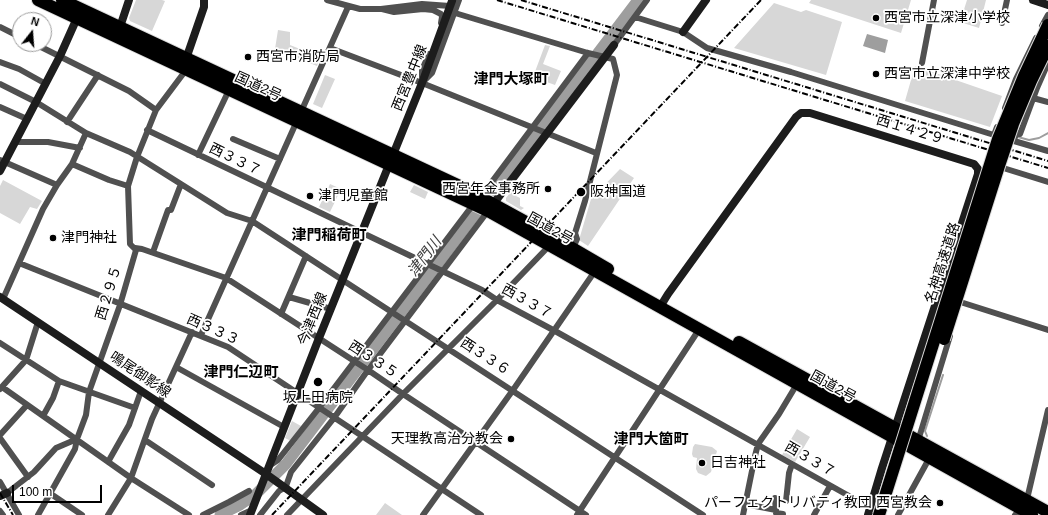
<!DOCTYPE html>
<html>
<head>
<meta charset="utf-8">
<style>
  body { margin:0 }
  #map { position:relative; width:1048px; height:515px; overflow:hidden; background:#fff; font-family:Arial,sans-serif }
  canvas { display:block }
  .north { position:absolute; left:12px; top:12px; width:40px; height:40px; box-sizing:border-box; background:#fff; border:1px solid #999; border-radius:50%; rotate:17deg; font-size:11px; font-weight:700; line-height:16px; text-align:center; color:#000 }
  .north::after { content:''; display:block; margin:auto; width:14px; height:18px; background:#000; clip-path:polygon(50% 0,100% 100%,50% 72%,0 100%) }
  .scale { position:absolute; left:12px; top:485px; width:90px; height:18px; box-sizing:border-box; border:2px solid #000; border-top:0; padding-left:5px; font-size:12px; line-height:14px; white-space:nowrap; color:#000; -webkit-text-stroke:3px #fff; paint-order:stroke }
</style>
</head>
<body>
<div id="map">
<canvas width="1048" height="515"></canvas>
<div class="north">N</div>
<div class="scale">100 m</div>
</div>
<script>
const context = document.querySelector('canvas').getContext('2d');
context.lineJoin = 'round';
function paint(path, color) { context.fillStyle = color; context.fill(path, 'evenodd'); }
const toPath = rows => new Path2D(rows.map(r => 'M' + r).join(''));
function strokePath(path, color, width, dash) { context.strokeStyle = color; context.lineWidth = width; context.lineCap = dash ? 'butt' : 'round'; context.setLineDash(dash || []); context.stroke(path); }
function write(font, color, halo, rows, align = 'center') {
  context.font = font + ' Arial,"Noto Sans JP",sans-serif'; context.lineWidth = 3.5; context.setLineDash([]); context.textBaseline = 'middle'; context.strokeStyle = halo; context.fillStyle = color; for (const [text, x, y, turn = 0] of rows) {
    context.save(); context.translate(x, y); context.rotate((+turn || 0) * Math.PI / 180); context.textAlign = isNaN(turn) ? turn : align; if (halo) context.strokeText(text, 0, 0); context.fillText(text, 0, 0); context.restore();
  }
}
paint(toPath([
  [136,0,162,0,165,1,152,31,130,21,129,18],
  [811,0,911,0,901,33,809,3],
  [967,0,986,0,979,28,960,22],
  [774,3,801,12,806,10,842,22,826,75,734,48],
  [278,30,290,32,290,45,320,57,317,66,275,49],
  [545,45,550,46,543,64,561,71,555,85,533,77],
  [915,66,1002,96,990,127,905,101],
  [325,75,335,79,322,108,313,104],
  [620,169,634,178,588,246,579,240,591,199],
  [3,180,42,201,37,209,30,207,20,224,0,213,0,186],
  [330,184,341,189,330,212,319,207],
  [414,185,428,192,425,199,410,192],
  [516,185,521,189,516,196,520,198,520,206,524,208,521,210,506,201,506,198],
  [292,421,301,426,291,441,285,438],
  [797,429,810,437,795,462,782,455],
  [695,444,712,447,717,451,711,472,706,476,698,473,696,469,697,458,693,457,692,454,693,447],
  [385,503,402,515,376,515]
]), '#d7d7d7');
paint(toPath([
  [867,34,888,40,885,53,863,46]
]), '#9e9e9e');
strokePath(toPath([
  [1018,137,1029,140,1039,138,1048,133],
  [927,436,925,431,943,375]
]), '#9e9e9e', 2);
strokePath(toPath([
  [220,515,240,505,255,495,286,464,638,0]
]), '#9e9e9e', 11);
const highway = toPath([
  [38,0,488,211,1032,515],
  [62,0,464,188,548,234,608,269],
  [739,342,1048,512]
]);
strokePath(highway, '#dbdbdb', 14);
strokePath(toPath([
  [327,0,360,9,381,9,422,4,450,6],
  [382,9,394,12,423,9,433,10,441,14,442,17,441,23],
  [455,13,588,53,613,59,617,75,585,201,575,233,577,239,573,248],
  [635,17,683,32,707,48,791,72,994,135,997,127],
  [1002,23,1007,0],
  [1042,26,1048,15],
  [0,27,20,37],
  [35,44,129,91,156,110],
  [614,45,647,0],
  [330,48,422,83,596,153],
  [0,62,19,69,46,84],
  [922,63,934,0],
  [422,77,422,70,429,54],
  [423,82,432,73,459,0],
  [0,84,36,102,86,133,130,152,227,213,252,221,703,515],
  [1033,98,1048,102],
  [0,107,27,119],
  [1005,108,1016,79,1036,38],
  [67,122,98,75],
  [147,130,482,290,497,300,555,331,874,510],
  [1009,131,1020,134,1037,88,1048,63],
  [1016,133,1014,141,1048,151],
  [233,139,280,159],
  [15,142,48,142,80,148],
  [198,155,229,90],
  [0,160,57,185],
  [72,164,109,180,128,186],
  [999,170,1000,167,1048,182],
  [135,248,142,249,226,278,368,370,403,394,586,515],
  [153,252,168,210,171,210,181,184],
  [19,263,228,347,481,515],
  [289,297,331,309],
  [3,299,43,209,57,185,72,164,86,133],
  [954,300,1048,330],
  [281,314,306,256],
  [201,335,348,7],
  [0,343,59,381,135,408],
  [176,367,284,427],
  [2,387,131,478,189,515],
  [0,389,26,360,38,322],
  [43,416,53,398,59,381],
  [0,435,27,405],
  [0,438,28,477],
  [145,440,212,485],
  [918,441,950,336],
  [108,462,129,425,141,391],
  [269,466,278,460,319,408,469,210,485,191,588,53],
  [0,482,19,515],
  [285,489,291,472,334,418,368,370,488,211],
  [7,493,34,472,56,448,77,439],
  [51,494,82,515],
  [775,498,776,513,783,514],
  [786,501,789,473,792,464],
  [745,504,776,510],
  [0,511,3,515],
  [38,515,75,449,77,439,86,415,89,392,120,305,136,250,130,244,128,186,137,157,156,110,183,74,184,68],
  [108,515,131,478,152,419,192,332],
  [203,515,229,502,249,491],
  [241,515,252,510],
  [260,515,279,491,284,488],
  [287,515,403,394,497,300,550,245],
  [423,515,513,390,595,271],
  [577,515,700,328],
  [743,515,755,456,758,444,779,414,797,384],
  [814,515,830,486],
  [898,515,930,457],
  [1015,515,1027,500,1028,495,1048,410]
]), '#505050', 6);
strokePath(toPath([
  [1033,0,1048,5],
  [120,27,129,0],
  [683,32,706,0],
  [186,59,204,7,204,0],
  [0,171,60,56,77,18],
  [491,207,614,45],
  [0,297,266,474,323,515],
  [660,307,668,294,796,117,801,113,810,113,974,164,978,169,978,174,882,468,868,515],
  [0,496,7,493],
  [250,515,319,338,422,83,452,1]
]), '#1d1d1d', 8);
strokePath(highway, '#000', 12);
strokePath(toPath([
  [497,0,1048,168],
  [521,0,1048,161],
  [0,493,13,515],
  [272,515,761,0]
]), '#000', 2, [6, 2, 1, 2]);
const highwayBridge = toPath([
  [944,339,999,166,1013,124,1031,81,1048,46],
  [879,515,998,139,1024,76,1048,25]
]);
strokePath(highwayBridge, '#dbdbdb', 14, []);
strokePath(highwayBridge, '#000', 12);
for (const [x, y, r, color] of [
  [876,18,4,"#000"],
  [248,57,4,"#000"],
  [876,74,4,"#000"],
  [548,189,4,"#000"],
  [581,192,5,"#000"],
  [310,196,4,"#000"],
  [53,238,4,"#000"],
  [318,382,5,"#000"],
  [511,439,4,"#000"],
  [702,463,4,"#000"],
  [940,503,4,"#000"]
]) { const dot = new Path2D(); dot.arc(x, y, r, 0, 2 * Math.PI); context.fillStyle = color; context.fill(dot); strokePath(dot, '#fff', 1.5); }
write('14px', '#000', '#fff', [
  ["西宮市立深津小学校",884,18],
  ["西宮市消防局",256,57],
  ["西宮市立深津中学校",884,74],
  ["西宮年金事務所",540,189,"right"],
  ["阪神国道",590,192],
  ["津門児童館",318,196],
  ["津門神社",61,238],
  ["坂上田病院",318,398,"center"],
  ["天理教高治分教会",503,439,"right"],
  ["日吉神社",710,463],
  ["パーフェクトリバティ教団 西宮教会",932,503,"right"]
], 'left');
write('14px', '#000', '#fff', [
  ["西宮豊中線",410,78,-68],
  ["国道2号",258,87,25],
  ["西１４２９",910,130,17],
  ["西３３７",235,160,26],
  ["国道2号",550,229,29],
  ["名神高速道路",943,263,-72],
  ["西２９５",109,293,-73],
  ["西３３７",527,302,29],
  ["今津西線",313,319,-68],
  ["西３３３",213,330,24],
  ["西３３６",485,357,33],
  ["西３３５",373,360,33],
  ["鳴尾御影線",140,375,34],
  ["国道2号",833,387,29],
  ["西３３７",810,460,30]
]);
write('bold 15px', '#000', '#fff', [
  ["津門大塚町",511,80],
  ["津門稲荷町",329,236],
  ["津門仁辺町",241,373],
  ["津門大箇町",651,440]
]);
write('italic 15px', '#3f3f3f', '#fff', [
  ["津門川",425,257,-53]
]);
</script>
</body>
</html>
